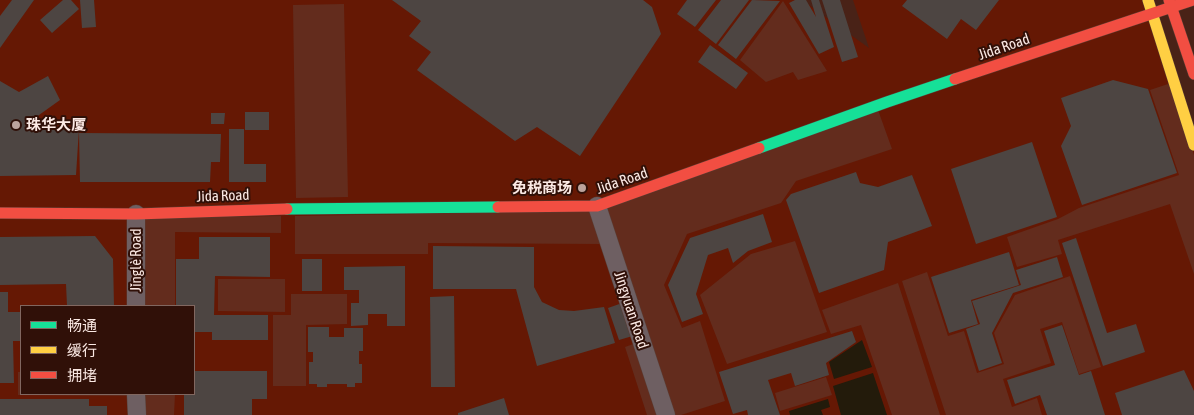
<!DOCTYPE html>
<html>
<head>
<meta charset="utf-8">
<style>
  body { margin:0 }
  #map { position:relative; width:1194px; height:415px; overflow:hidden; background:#492217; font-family:"Asap Condensed","Noto Sans SC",sans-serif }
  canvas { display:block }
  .legend { position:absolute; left:20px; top:305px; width:175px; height:90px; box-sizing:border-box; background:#301008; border:1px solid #816760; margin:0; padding:6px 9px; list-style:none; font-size:15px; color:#fbe9e4 }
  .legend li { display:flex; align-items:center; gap:10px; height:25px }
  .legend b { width:25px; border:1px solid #816760 }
</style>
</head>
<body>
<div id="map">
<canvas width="1194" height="415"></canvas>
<ul class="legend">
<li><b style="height:6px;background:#16e098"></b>畅通</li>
<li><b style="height:6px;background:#ffcf43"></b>缓行</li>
<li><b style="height:6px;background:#f24e42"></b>拥堵</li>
</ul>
</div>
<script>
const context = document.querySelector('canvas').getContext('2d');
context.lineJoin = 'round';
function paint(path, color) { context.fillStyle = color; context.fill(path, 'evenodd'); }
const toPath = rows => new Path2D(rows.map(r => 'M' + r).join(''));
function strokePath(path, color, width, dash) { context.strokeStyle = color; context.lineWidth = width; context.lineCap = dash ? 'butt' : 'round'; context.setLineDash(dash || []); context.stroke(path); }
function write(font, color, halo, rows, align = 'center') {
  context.font = font + ' "Asap Condensed","Noto Sans SC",sans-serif'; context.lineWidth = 4; context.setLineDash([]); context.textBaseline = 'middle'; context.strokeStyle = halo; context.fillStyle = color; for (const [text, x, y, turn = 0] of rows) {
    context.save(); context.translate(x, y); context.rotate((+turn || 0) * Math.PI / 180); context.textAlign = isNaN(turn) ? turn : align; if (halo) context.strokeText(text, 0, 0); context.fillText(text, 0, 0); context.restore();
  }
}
paint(toPath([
  [0,0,802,0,869,48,853,0,1148,0,1194,145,1194,415,0,415],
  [21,306,194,306,194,394,21,394]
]), '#651804');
paint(toPath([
  [783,1,827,71,798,80,793,72,766,82,740,60],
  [344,4,348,197,296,198,293,5],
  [1171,83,1194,155,1194,274,1170,204,1058,240,1062,254,1017,267,1007,237,1058,219,1079,208,1179,175,1150,90],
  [878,110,892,149,796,181,781,203,687,234,664,285,682,328,700,321,725,401,681,415,671,415,602,209],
  [593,211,603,244,428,243,428,254,295,254,295,216],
  [281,216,281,233,175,232,175,306,141,306,142,218],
  [795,241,827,332,727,364,700,295,751,254],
  [927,272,948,336,964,331,977,373,1004,364,994,333,1015,295,1070,276,1101,367,1079,374,1062,322,1040,329,1051,363,1003,379,1012,407,1037,398,1042,415,946,415,902,281],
  [218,279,285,279,285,312,218,311],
  [898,283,940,415,892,415,861,325,831,334,822,310],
  [291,294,347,294,347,324,306,325,306,386,273,386,273,315,291,315],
  [639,342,662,415,647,415,625,347],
  [18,372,21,372,21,394,129,394,129,396,18,395],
  [826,377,832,395,780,411,775,393],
  [141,394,175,394,174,415,141,415]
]), '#632c1d');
paint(toPath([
  [862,340,872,367,834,379,829,362],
  [873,373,887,415,841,415,833,386],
  [828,399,830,407,821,410,823,415,790,415,789,411]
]), '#231b0b');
paint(toPath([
  [12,0,34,0,0,48,0,16],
  [63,0,71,0,79,9,52,33,40,20],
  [80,0,94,0,96,27,82,28],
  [392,0,643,0,652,7,661,34,580,156,537,127,515,141,417,70,431,52,409,36,421,21],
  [687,0,716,0,695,27,677,14],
  [721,0,749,0,716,44,698,30],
  [752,0,780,1,736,59,718,45],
  [795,0,806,0,816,17,811,0,819,0,834,47,819,54,789,3],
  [822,0,840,0,858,57,842,62],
  [907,0,999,0,976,30,961,19,947,39,902,6],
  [710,45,748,73,736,89,698,62],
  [48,76,60,100,39,115,27,130,79,129,76,175,0,176,0,81,19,92],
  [1113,80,1148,89,1177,173,1082,205,1061,146,1071,126,1061,98],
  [245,112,269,112,269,130,245,130],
  [211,113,225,113,224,124,211,124],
  [229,129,244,129,244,164,266,164,266,182,229,182],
  [79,133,221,134,220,162,211,162,210,182,80,182],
  [1032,142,1057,217,976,244,951,169],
  [856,172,860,183,878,187,912,175,932,226,888,242,884,270,819,293,786,200,791,194],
  [763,214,772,242,748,251,733,263,728,248,708,255,696,294,703,314,682,322,668,285,690,238],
  [95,236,113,259,114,306,67,306,66,284,0,285,0,237],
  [199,237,270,237,270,277,215,276,214,315,268,315,268,340,212,340,212,332,194,332,194,306,176,306,176,259,199,259],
  [1076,238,1107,333,1136,324,1145,352,1103,366,1062,243],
  [433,246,534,247,534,287,542,302,559,310,574,311,604,307,615,343,537,366,516,289,433,289],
  [1009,252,1019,285,971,300,978,324,949,333,931,277],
  [1057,257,1063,277,1013,293,992,333,1002,363,979,371,966,329,980,324,972,301,1021,285,1016,270],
  [302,259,322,259,322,291,302,291],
  [405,266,405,326,387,326,387,314,368,314,368,325,351,326,351,303,359,303,359,290,344,290,344,267],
  [0,292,8,292,8,312,21,312,21,341,13,341,14,383,0,383],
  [454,296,455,387,431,387,430,297],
  [625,302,636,335,619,340,608,308],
  [1062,325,1079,375,1091,371,1105,415,1047,415,1040,395,1015,404,1007,380,1055,365,1044,331],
  [308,327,329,327,329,337,344,337,344,328,363,328,363,351,359,351,359,364,362,364,362,383,355,383,355,387,347,387,347,384,327,384,327,387,317,387,317,384,309,384,309,362,313,362,313,352,308,352],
  [852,331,856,342,826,363,829,375,795,386,791,373,768,380,780,415,748,415,747,410,733,414,719,372],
  [1184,370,1194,391,1194,415,1122,415,1115,393],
  [194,371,267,371,267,399,252,399,252,415,184,415,184,394,194,394],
  [504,398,509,415,458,415,458,413],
  [0,399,89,399,89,406,107,406,107,415,0,415]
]), '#4d4542');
const street = toPath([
  [597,206,666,415],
  [136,214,136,306],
  [136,394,137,415]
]);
const fast = toPath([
  [759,148,887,102,955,79],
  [287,209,498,207]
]);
const slow = toPath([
  [1148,0,1194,145]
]);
const jam = toPath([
  [1169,0,1194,74],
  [955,79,1193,0],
  [498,207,597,206,759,148],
  [0,213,136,214,287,209]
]);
strokePath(street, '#5a3d34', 19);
strokePath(fast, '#5a3d34', 12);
strokePath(slow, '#5a3d34', 12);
strokePath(jam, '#5a3d34', 12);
strokePath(street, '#6e5f62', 18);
strokePath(fast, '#16e098', 11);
strokePath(slow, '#ffcf43', 11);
strokePath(jam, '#f24e42', 11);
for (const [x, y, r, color] of [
  [16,125,5,"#bda39c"],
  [582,188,5,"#bda39c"]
]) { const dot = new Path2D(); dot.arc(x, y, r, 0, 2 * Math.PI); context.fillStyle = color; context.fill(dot); strokePath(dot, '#301008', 2); }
write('15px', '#fbe9e4', '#301008', [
  ["Jida Road",1004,47,-19],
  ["Jida Road",622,181,-19],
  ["Jida Road",223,196,-2],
  ["Jǐnglè Road",136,260,-90],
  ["Jingyuan Road",631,310,72]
]);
write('bold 15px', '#fbe9e4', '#301008', [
  ["珠华大厦",26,125],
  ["免税商场",572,188,"right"]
], 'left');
</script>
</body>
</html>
